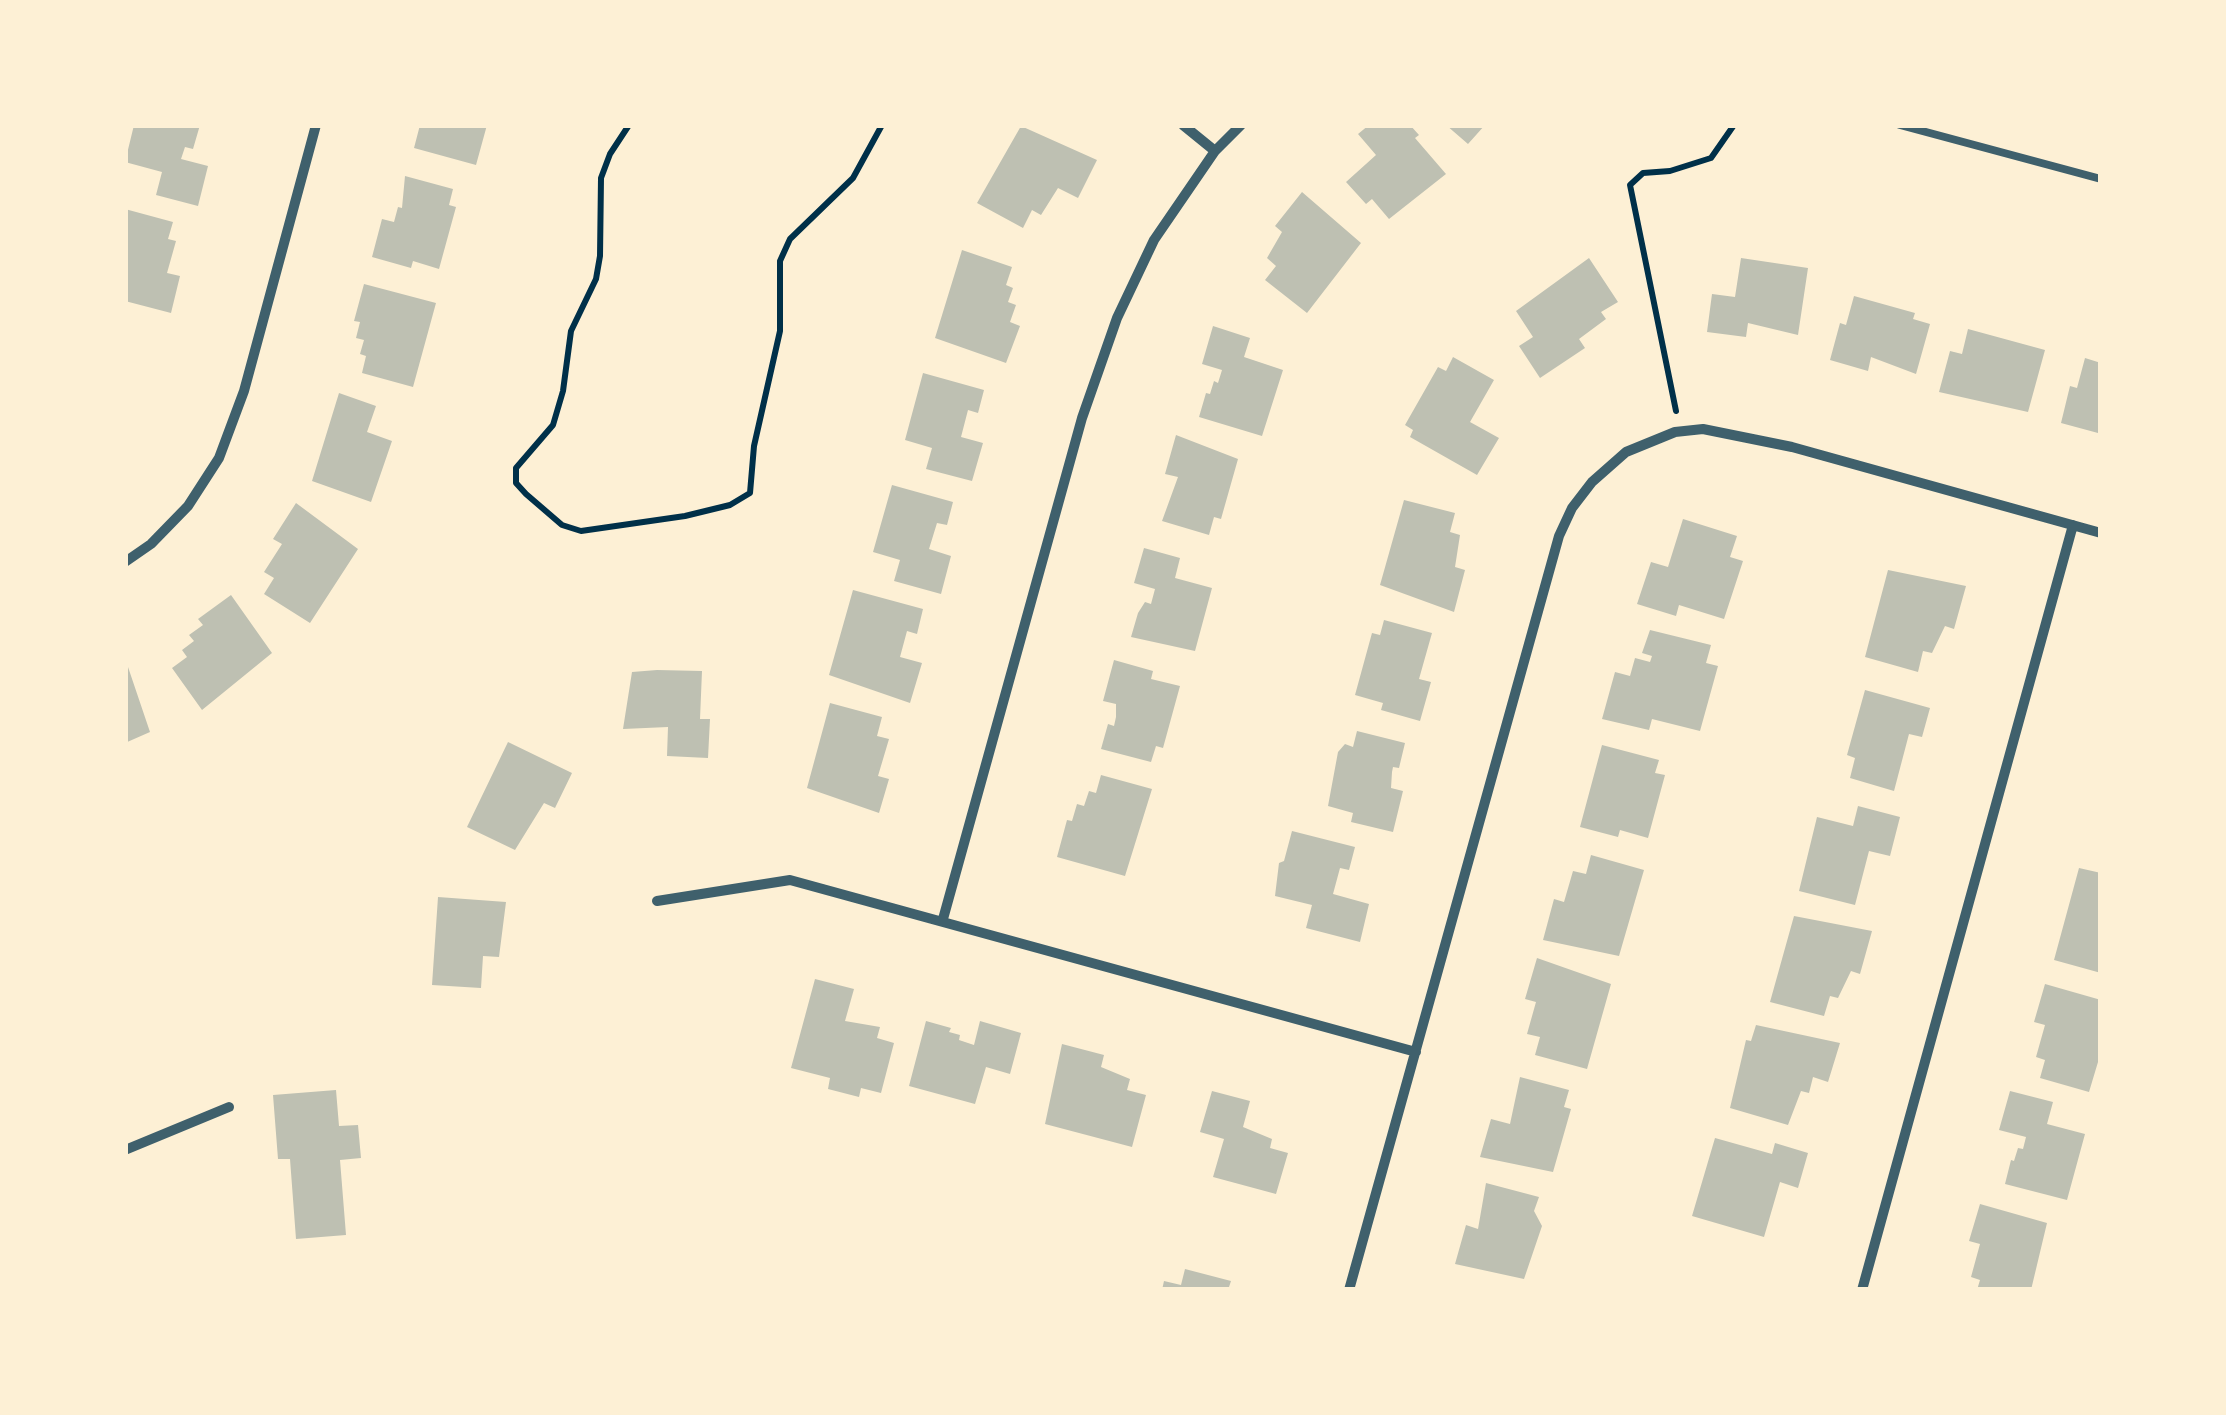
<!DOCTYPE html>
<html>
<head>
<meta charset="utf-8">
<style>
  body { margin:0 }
  #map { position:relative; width:2226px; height:1415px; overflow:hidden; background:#fdf0d5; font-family:Quicksand,sans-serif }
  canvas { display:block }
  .frame { position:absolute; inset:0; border:128px solid #fdf0d5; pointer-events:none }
</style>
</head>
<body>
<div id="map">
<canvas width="2226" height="1415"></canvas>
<div class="frame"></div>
</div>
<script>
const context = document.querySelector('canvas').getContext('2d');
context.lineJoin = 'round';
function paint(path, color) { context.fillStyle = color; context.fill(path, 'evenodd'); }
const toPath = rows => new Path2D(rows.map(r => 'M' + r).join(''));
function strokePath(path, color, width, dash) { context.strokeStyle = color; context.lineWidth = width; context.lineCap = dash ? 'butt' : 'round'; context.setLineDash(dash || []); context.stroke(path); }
paint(toPath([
  [134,125,200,125,193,149,185,147,181,159,208,166,198,206,156,195,162,172,125,162],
  [420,125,487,125,476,165,414,148],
  [1369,125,1410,125,1419,135,1415,138,1446,174,1389,219,1372,199,1366,204,1346,182,1376,155,1358,134],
  [1446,125,1485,125,1468,144],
  [1021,126,1097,160,1078,198,1058,188,1041,215,1032,210,1023,228,977,203],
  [405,176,453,189,449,205,456,207,439,269,413,261,411,268,372,257,382,219,394,222,398,207,402,208],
  [1302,192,1361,243,1307,313,1265,280,1276,266,1267,258,1282,232,1275,226],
  [125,209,173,222,168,239,176,241,167,273,180,276,171,313,125,301],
  [962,250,1012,267,1006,285,1013,288,1008,302,1016,305,1010,322,1020,326,1006,363,935,338],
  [1589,258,1618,302,1601,312,1606,319,1579,339,1585,348,1540,378,1519,346,1533,337,1516,311],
  [1741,258,1808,268,1798,335,1748,323,1746,337,1707,332,1712,294,1735,297],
  [364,284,436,303,413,387,362,373,366,356,360,354,364,340,356,338,360,322,354,321],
  [1854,296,1915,313,1913,319,1930,324,1916,374,1871,357,1868,371,1830,360,1840,323,1846,325],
  [1213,326,1250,338,1244,357,1283,370,1262,436,1199,417,1206,393,1210,394,1214,381,1218,383,1222,370,1202,364],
  [1968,329,2045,350,2028,412,1939,392,1950,351,1962,354],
  [1453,357,1494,380,1470,422,1499,438,1477,475,1410,437,1413,430,1405,425,1438,367,1446,371],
  [2085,358,2101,363,2098,433,2061,423,2070,386,2077,388],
  [923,373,984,390,978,413,968,410,961,437,983,443,972,481,926,469,932,448,905,440],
  [339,393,376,406,367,432,392,441,371,502,312,481],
  [1176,435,1238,459,1221,519,1214,517,1209,535,1162,521,1178,477,1165,474],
  [892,485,953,502,947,525,937,523,929,549,951,556,941,594,894,581,900,560,873,552],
  [1404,500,1455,513,1450,532,1460,535,1455,567,1465,570,1454,612,1380,585],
  [296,503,358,549,310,623,264,594,274,578,264,572,282,544,273,539],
  [1683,519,1737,536,1730,557,1743,561,1724,619,1679,605,1676,616,1637,604,1651,562,1668,567],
  [1144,548,1180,558,1175,578,1212,588,1195,651,1131,637,1138,613,1145,602,1151,604,1155,589,1134,583],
  [1888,570,1966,586,1954,629,1945,626,1932,653,1923,651,1918,672,1865,657],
  [853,590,923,609,917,634,907,631,900,657,922,663,910,703,829,675],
  [231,595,272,653,202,710,172,668,187,657,182,650,194,641,189,635,203,625,198,619],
  [1384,620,1432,633,1419,679,1431,682,1420,721,1381,710,1383,703,1355,695,1372,633,1380,635],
  [1650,630,1711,645,1706,663,1718,666,1700,731,1652,719,1649,730,1602,719,1615,672,1630,676,1635,658,1650,662,1652,656,1642,653],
  [1114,660,1153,671,1151,679,1180,686,1163,748,1156,746,1151,762,1101,749,1108,724,1114,726,1116,717,1116,704,1103,701],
  [128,667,150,732,125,743,125,668],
  [657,670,702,671,700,719,710,719,708,758,667,756,668,727,623,729,632,672],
  [1865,690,1930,708,1922,737,1909,734,1894,791,1850,778,1855,758,1847,755],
  [830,703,882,717,877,736,889,739,878,776,889,779,879,813,807,788],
  [1357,731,1405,743,1399,768,1393,767,1392,772,1391,788,1403,791,1393,832,1351,822,1353,813,1328,806,1338,752,1345,744,1353,747],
  [508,742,572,773,555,808,544,803,515,850,467,827],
  [1602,745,1659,760,1655,773,1665,775,1648,838,1620,830,1618,837,1580,827],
  [1101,775,1152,789,1125,876,1057,857,1067,820,1072,821,1077,804,1084,806,1089,791,1096,793],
  [1858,806,1900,817,1890,856,1869,851,1855,905,1799,891,1817,817,1853,826],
  [1292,831,1355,847,1349,870,1340,868,1333,894,1369,904,1360,942,1306,928,1312,905,1275,896,1279,863,1284,861],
  [1591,855,1644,870,1619,956,1543,940,1554,899,1564,902,1573,871,1586,874],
  [2079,868,2101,873,2101,973,2054,960],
  [438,897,506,902,499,957,483,956,481,988,432,985],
  [1794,916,1872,931,1860,974,1851,971,1838,998,1830,996,1824,1016,1770,1002],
  [1537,958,1611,984,1587,1069,1535,1055,1540,1037,1527,1034,1536,1002,1525,999],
  [815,979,854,989,845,1021,880,1027,877,1038,894,1043,881,1093,861,1088,859,1097,828,1089,830,1078,791,1068],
  [2045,984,2101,1000,2101,1052,2089,1092,2040,1078,2045,1060,2036,1057,2045,1025,2034,1022],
  [926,1021,951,1028,949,1032,960,1035,959,1040,974,1045,980,1021,1021,1033,1010,1074,986,1067,975,1104,909,1086],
  [1756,1025,1840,1043,1828,1082,1813,1077,1809,1093,1801,1091,1788,1125,1730,1108,1746,1040,1751,1041],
  [1062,1044,1104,1055,1101,1067,1130,1079,1127,1090,1146,1095,1132,1147,1045,1124],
  [1520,1077,1569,1090,1564,1107,1571,1109,1553,1172,1480,1157,1491,1119,1510,1124],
  [336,1090,339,1126,358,1125,361,1158,340,1160,346,1235,296,1239,290,1159,278,1159,273,1095],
  [1212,1091,1250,1101,1243,1127,1272,1139,1270,1148,1288,1153,1276,1194,1213,1177,1224,1139,1200,1132],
  [2010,1091,2053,1102,2047,1124,2085,1134,2067,1200,2005,1184,2011,1160,2014,1161,2018,1148,2023,1149,2026,1137,1999,1130],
  [1715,1138,1772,1154,1775,1143,1808,1153,1798,1188,1780,1182,1764,1237,1692,1216],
  [1486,1183,1539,1197,1534,1211,1542,1226,1524,1279,1455,1264,1466,1225,1478,1229],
  [1980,1204,2047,1223,2031,1290,1977,1290,1980,1280,1971,1277,1980,1244,1969,1241],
  [1185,1269,1231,1281,1228,1290,1162,1290,1164,1281,1181,1285]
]), '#bec0b2');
strokePath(toPath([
  [629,125,610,154,601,178,600,256,596,279,571,331,563,391,553,425,516,468,516,483,526,494,562,525,581,531,685,516,730,505,750,493,754,446,780,331,780,261,790,239,853,178,882,125],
  [1676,411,1630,185,1643,173,1670,171,1711,158,1734,125]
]), '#003049', 6);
strokePath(toPath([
  [1900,125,2101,179]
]), '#3f606c', 8);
strokePath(toPath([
  [1183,125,1215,151],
  [125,562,151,544,188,506,219,458,244,391,316,125],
  [657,901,790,880,1416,1052],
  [943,919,1082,418,1117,318,1154,240,1215,151,1241,125],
  [125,1150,229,1107],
  [1349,1290,1559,536,1572,508,1592,482,1626,452,1675,432,1703,429,1792,447,2101,533],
  [1862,1290,2073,525]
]), '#3f606c', 10);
</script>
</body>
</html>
